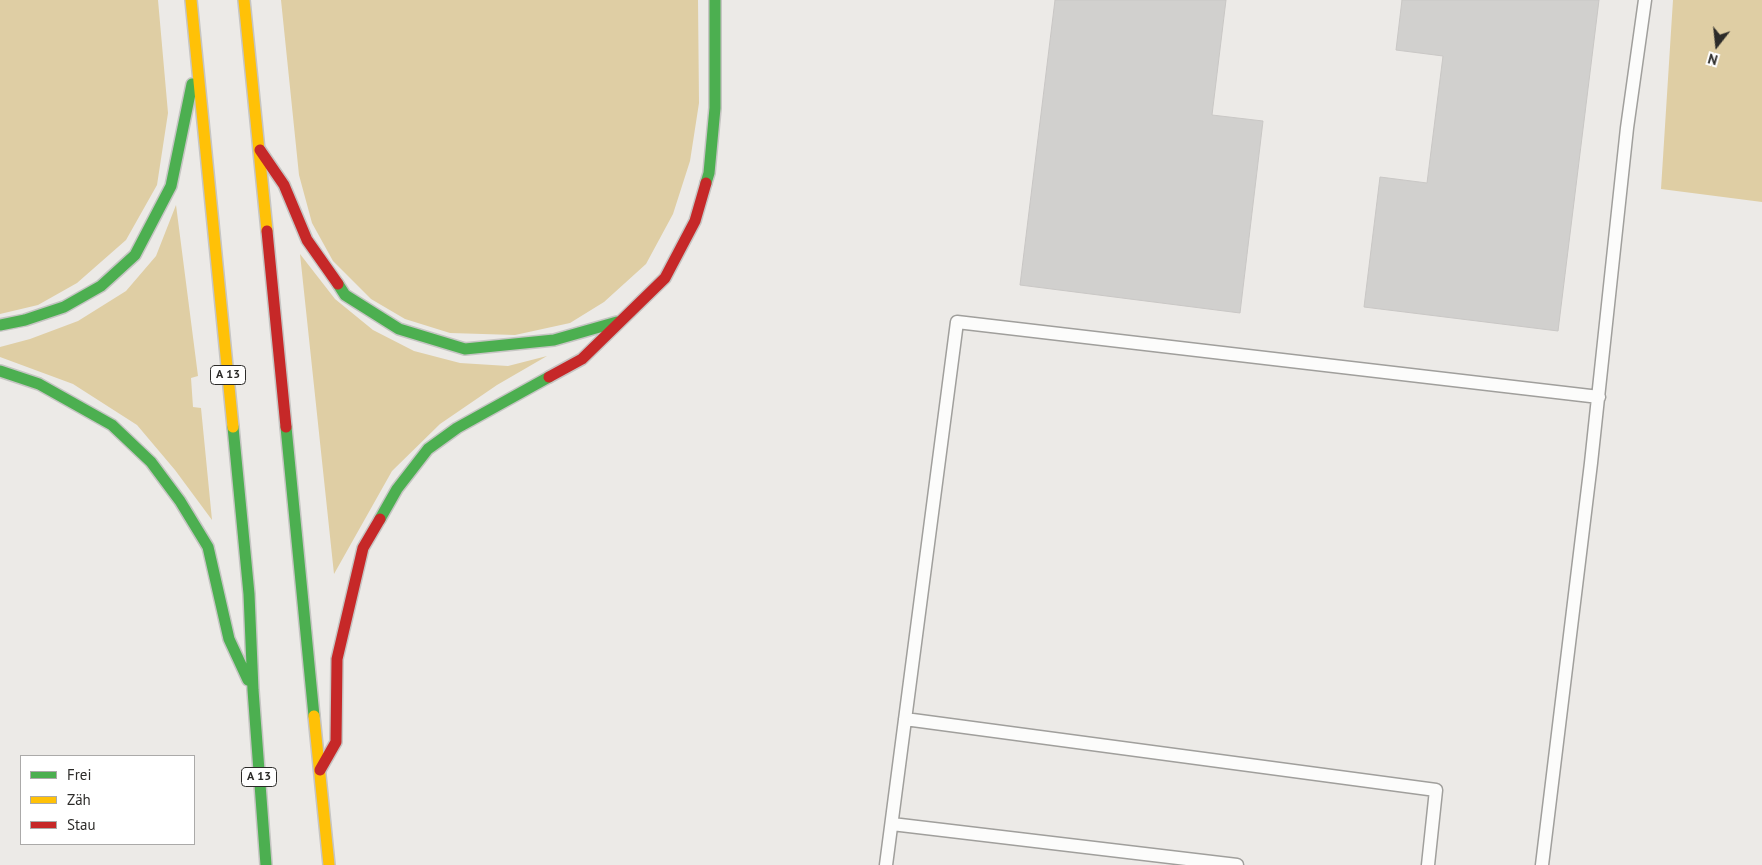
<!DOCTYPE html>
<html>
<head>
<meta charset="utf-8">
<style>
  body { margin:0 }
  #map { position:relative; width:1762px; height:865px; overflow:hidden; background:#eceae7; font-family:"PT Sans",sans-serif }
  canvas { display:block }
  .legend { position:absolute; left:20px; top:755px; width:175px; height:90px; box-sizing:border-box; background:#fff; border:1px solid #abaaa9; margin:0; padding:6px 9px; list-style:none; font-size:15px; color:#2c2b29 }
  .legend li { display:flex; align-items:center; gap:10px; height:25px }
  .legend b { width:25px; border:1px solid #abaaa9 }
  .north { position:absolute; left:1692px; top:20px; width:50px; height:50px; -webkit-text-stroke:4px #fff; paint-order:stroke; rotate:196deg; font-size:14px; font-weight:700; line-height:20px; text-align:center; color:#2c2b29 }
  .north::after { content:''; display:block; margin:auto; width:18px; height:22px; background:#2c2b29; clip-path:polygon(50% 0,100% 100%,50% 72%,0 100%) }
</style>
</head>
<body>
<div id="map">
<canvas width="1762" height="865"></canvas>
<ul class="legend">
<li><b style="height:6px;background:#4caf50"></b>Frei</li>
<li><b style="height:6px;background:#ffc107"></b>Zäh</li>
<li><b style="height:6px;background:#c62828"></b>Stau</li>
</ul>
<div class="north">N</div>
</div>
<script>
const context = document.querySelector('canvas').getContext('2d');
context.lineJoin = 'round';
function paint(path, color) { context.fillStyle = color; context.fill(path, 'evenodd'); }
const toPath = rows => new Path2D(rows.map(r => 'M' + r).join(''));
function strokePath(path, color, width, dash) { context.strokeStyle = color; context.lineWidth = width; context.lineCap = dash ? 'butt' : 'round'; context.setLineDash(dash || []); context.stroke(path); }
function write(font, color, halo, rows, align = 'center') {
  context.font = font + ' "PT Sans",sans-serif'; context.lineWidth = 5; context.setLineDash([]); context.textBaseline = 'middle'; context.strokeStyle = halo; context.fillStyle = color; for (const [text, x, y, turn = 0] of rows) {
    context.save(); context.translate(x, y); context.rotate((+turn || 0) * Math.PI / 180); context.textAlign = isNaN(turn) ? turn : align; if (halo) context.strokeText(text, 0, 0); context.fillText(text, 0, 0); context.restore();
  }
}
paint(toPath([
  [0,0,158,0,168,113,157,185,126,240,77,283,38,305,0,314],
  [281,0,698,0,699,103,690,161,673,214,646,264,604,302,570,323,515,335,450,333,405,319,371,299,333,261,312,223,299,175],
  [1673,0,1762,0,1762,202,1661,189],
  [176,205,198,376,191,378,193,407,201,408,212,520,175,470,137,425,73,384,0,357,0,347,30,339,78,321,126,291,156,256],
  [300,254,335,299,373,330,414,351,460,363,508,366,547,356,497,385,440,424,392,471,334,574]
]), '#dfcea4');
const building = toPath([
  [1055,0,1226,0,1212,115,1263,121,1240,313,1020,285,1055,0],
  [1402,0,1599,0,1558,331,1364,307,1380,177,1427,183,1443,56,1396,50,1402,0]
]);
paint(building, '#d1d0ce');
strokePath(building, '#c9c7c5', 1);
const lane = toPath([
  [905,719,1436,790,1428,865],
  [892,824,1237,865],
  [886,865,957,322,1599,397],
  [1542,865,1591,463,1627,128,1645,0]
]);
const fast = toPath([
  [706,183,709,173,715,108,715,0],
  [338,284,345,295,399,329,465,349,554,340,617,322],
  [0,325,25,320,64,307,101,286,135,255,171,186,192,84],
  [0,371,39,384,112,425,151,462,180,501,208,547,229,639,248,680],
  [233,427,249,594,253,690,266,865],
  [286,427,314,716],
  [380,519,397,489,428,449,457,428,549,377]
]);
const slow = toPath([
  [191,0,233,427],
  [244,0,267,231],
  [314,716,329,865]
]);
const jam = toPath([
  [260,150,284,185,307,240,338,284],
  [267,231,286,427],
  [549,377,582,359,665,278,695,221,706,183],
  [320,770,336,742,337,659,363,548,380,519]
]);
strokePath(lane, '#a09f9c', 15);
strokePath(fast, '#c6c5c3', 14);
strokePath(slow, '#c6c5c3', 14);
strokePath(jam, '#c6c5c3', 14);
strokePath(lane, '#fcfcfb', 12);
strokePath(fast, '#4caf50', 11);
strokePath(slow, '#ffc107', 11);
strokePath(jam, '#c62828', 11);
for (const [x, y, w] of [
  [228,375,35],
  [259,777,35]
]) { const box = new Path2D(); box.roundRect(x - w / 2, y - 9.5, w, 19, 4); context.fillStyle = '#fff'; context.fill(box); strokePath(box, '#2c2b29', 1); }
write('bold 12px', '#2c2b29', null, [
  ["A 13",228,375],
  ["A 13",259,777]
]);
</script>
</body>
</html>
